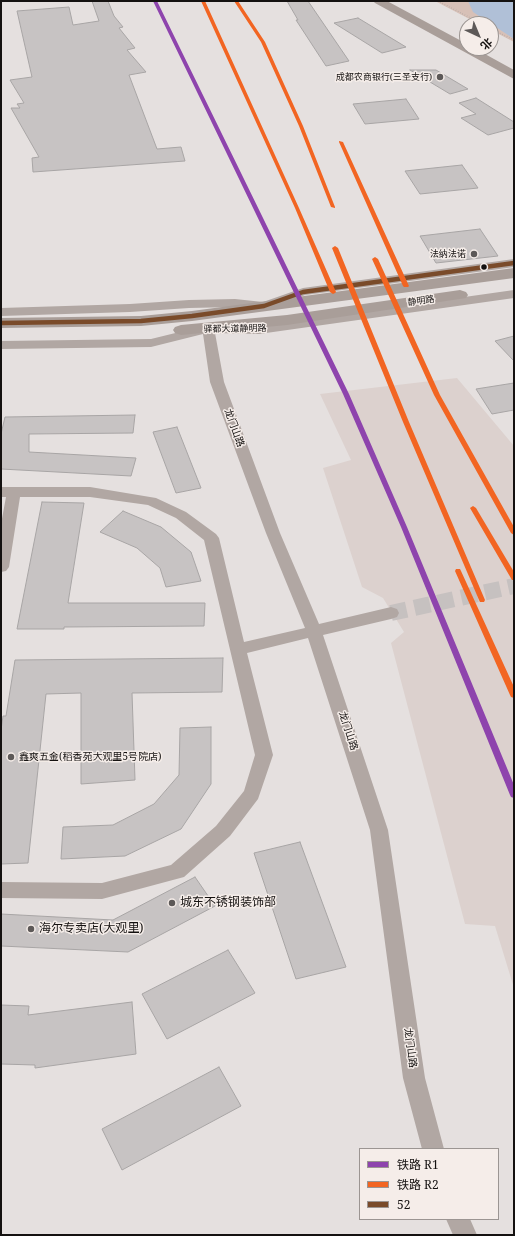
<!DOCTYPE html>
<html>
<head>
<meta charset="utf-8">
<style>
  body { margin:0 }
  #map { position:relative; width:515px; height:1236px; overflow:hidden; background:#e5e0df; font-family:"Noto Serif","Noto Sans SC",serif }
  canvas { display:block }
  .frame { position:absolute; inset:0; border:2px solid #141110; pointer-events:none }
  .legend { position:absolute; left:359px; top:1148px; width:140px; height:72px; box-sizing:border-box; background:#f5ede9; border:1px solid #9b9592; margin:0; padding:5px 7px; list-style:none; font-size:12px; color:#141110 }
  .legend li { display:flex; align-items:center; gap:8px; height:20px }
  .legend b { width:20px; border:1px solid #9b9592 }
  .north { position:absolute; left:459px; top:16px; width:40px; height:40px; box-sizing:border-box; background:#f5ede9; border:1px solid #9b9592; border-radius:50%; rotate:136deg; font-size:11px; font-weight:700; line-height:16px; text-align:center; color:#141110 }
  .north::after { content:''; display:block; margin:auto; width:14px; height:18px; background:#5d5958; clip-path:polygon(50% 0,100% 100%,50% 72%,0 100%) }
</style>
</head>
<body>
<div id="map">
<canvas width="515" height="1236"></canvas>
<div class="frame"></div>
<ul class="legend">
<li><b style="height:5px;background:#8e44ad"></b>铁路 R1</li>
<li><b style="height:5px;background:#f26522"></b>铁路 R2</li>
<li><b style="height:5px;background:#7a4b2a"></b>52</li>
</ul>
<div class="north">北</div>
</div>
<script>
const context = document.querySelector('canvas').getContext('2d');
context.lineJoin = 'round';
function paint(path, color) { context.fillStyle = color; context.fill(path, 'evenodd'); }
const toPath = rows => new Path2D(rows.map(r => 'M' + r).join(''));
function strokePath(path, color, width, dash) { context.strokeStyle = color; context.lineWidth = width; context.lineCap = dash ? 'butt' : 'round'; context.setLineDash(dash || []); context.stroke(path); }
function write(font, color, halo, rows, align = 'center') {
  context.font = font + ' "Noto Serif","Noto Sans SC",serif'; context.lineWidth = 3; context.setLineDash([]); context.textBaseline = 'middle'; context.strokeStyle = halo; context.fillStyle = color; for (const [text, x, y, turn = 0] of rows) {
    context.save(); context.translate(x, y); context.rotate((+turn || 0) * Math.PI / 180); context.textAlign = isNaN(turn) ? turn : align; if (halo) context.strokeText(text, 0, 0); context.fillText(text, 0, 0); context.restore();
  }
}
paint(toPath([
  [457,378,514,446,514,988,495,926,465,924,391,643,404,632,383,598,362,587,323,468,351,460,320,394]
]), '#dcd1ce');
paint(toPath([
  [435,1,514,1,514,42,491,30,491,24,479,24]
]), '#d7c0b7');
paint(toPath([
  [468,1,514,1,514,39,473,12]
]), '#b0c0d7');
const building = toPath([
  [92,1,108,1,114,16,123,27,119,28,135,48,127,50,146,72,129,75,157,149,181,147,185,161,33,172,32,158,39,157,11,108,20,108,17,104,24,103,10,80,32,77,17,11,69,7,73,25,99,21,92,1],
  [287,1,308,1,349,61,326,66,296,20,298,20,287,1],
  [358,18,406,47,382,53,334,23,358,18],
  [410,70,436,70,468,89,450,94,410,70],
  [476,98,514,122,514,128,488,135,461,118,476,114,459,103,476,98],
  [406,99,419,119,365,124,353,104,406,99],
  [462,165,478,188,420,194,405,171,462,165],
  [480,229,498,256,436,263,420,236,480,229],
  [514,336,514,361,495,341,514,336],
  [514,383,514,410,492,414,476,389,514,383],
  [135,415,133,433,29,434,29,452,136,458,131,476,1,469,1,434,5,417,135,415],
  [177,427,201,488,176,493,153,432,177,427],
  [42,502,84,503,68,603,205,603,204,626,64,627,64,629,17,629,42,502],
  [123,511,161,527,191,552,201,581,166,587,160,568,137,548,100,532,123,511],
  [223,658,222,692,132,693,135,780,81,784,81,693,46,694,28,863,1,864,1,730,3,716,6,716,15,660,223,658],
  [211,727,211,784,181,829,125,856,61,859,63,827,113,825,154,804,179,775,180,728,211,727],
  [300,842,346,967,296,979,254,853,300,842],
  [195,877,215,906,128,952,1,946,1,914,113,920,195,877],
  [228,950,255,993,167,1039,142,994,228,950],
  [132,1002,136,1054,35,1068,35,1065,1,1064,1,1005,29,1006,28,1015,132,1002],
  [219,1067,241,1106,122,1170,102,1129,219,1067]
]);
paint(building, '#c7c3c3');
strokePath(building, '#a8a5a5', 1);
strokePath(toPath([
  [391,613,514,586]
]), '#c6c1c0', 16, [16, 8]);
strokePath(toPath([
  [438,1,482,24],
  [491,29,514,40]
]), '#aea5a3', 1.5, [0.5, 2]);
paint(toPath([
  [514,259,514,267,305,295,264,310,235,307,189,308,130,312,1,316,1,308,130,304,189,300,235,299,263,302,303,288,514,259],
  [514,290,514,298,259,334,215,333,224,382,280,533,319,624,391,607,397,609,399,613,397,617,391,619,323,635,388,830,425,1078,444,1149,422,1149,403,1078,370,830,308,638,247,653,273,755,258,799,230,836,184,877,102,899,1,898,1,882,102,883,171,865,216,826,244,791,255,755,204,540,176,518,148,505,90,497,20,497,9,567,6,571,1,572,1,524,6,497,1,497,1,487,90,487,156,498,186,512,216,534,219,538,244,642,305,628,266,533,210,382,203,334,151,347,1,349,1,341,151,339,208,325,259,326,514,290],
  [446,1219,470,1219,477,1235,453,1235,446,1219]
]), '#b1a7a3');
paint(toPath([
  [373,1,387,1,467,44,467,48,474,48,514,70,514,79,375,3,373,1],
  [514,268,514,278,192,321,141,326,1,328,1,318,141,316,192,311,514,268],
  [460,290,466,292,468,295,466,298,287,325,181,335,175,333,173,330,175,327,181,325,287,315,460,290]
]), '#a99e99');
strokePath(toPath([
  [1,323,141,321,192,316,264,306,303,292,514,263]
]), '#7a4b2a', 4.5);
paint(toPath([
  [153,1,157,1,349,394,407,527,514,785,514,798,511,797,510,795,401,527,343,394,153,1]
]), '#8e44ad');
paint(toPath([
  [201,1,205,1,299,208,336,292,335,293,333,294,330,292,295,208,201,1],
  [234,1,238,1,265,42,303,126,335,207,335,208,331,207,299,126,261,42,234,1],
  [339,141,343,142,409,286,408,287,404,287,403,286,339,142,339,141],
  [335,246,338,248,409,422,485,600,484,602,480,602,479,600,403,422,332,248,335,246],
  [375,257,378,259,440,395,514,527,514,535,511,533,434,395,372,259,375,257],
  [473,506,476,508,514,572,514,580,512,580,470,508,473,506],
  [456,569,460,569,461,571,514,687,514,698,511,697,510,695,455,571,456,569]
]), '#f26522');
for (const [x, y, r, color] of [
  [440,77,4,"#5d5958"],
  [474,254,4,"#5d5958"],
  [484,267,3.5,"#141110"],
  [11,757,4,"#5d5958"],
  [172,903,4,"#5d5958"],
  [31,929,4,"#5d5958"]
]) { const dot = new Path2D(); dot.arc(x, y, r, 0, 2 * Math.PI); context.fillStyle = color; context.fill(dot); strokePath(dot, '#f5ede9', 1.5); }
write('9px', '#141110', '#f5ede9', [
  ["成都农商银行(三圣支行)",432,77],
  ["法纳法诺",466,254]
], 'right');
write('9px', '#141110', '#f5ede9', [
  ["静明路",421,301,-8],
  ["驿都大道静明路",235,329,-1]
]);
write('10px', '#141110', '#f5ede9', [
  ["龙门山路",234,428,70],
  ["龙门山路",348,731,72],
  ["龙门山路",410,1048,82]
]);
write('10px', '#141110', '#f5ede9', [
  ["鑫爽五金(稻香苑大观里5号院店)",19,757]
], 'left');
write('12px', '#141110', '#f5ede9', [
  ["城东不锈钢装饰部",180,903],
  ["海尔专卖店(大观里)",39,929]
], 'left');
</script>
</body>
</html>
